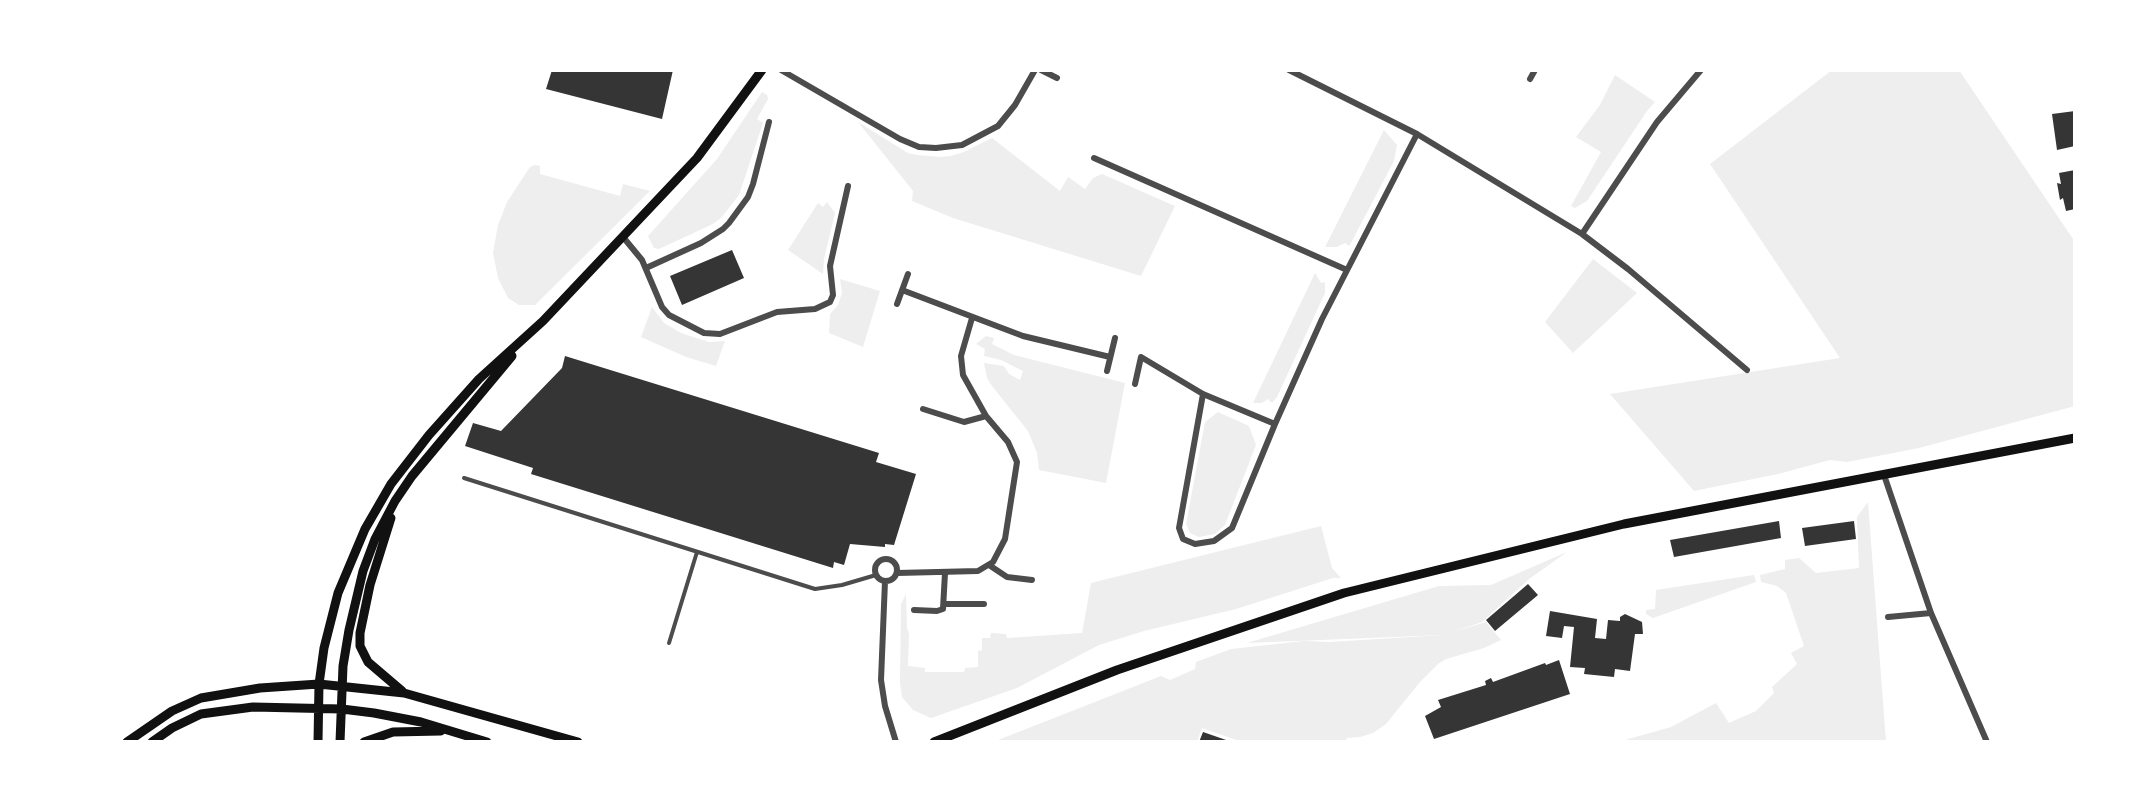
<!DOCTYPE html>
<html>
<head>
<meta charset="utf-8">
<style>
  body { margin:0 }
  #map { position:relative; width:2145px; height:812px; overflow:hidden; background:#fff; font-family:"PT Sans Narrow",sans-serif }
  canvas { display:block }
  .frame { position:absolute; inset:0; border:72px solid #fff; pointer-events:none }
</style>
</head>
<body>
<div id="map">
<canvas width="2145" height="812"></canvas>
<div class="frame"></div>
</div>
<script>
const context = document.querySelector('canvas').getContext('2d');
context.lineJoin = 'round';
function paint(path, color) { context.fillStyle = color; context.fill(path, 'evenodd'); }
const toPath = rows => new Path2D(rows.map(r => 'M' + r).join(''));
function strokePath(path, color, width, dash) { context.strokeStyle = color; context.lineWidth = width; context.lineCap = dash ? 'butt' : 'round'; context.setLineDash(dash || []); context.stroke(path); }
paint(toPath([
  [1832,70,1959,70,2075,242,2075,406,1919,448,1847,462,1830,460,1778,474,1694,491,1610,394,1840,358,1710,164],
  [1615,75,1655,102,1647,111,1587,201,1575,208,1571,206,1601,152,1576,137,1600,105],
  [762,92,767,95,768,99,757,119,763,123,739,195,721,218,713,224,659,249,654,248,648,236,717,159],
  [858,122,908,153,917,155,941,157,951,156,964,152,992,138,1060,191,1068,177,1085,189,1093,178,1102,174,1175,206,1141,276,953,218,912,201,913,191],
  [1384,130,1397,145,1394,161,1352,241,1349,246,1345,243,1337,247,1325,247],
  [535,165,540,166,540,174,620,196,623,184,650,191,535,305,519,305,508,298,498,278,493,253,498,225,507,202,530,167],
  [827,202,835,213,824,259,823,274,788,250,818,203,823,207],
  [1593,259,1637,293,1573,353,1545,322],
  [1315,273,1321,283,1325,282,1325,293,1277,397,1272,403,1268,399,1262,403,1253,403],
  [840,279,880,291,863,347,829,333,830,314,838,305,842,293],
  [652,307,664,323,681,333,709,342,725,341,716,366,686,357,641,337],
  [986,336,994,338,992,344,1014,355,1125,383,1106,483,1039,470,1037,453,1028,431,992,386,987,378,984,363,1004,366,1009,374,1020,380,1023,371,1001,360,984,356,985,349,976,344],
  [1218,412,1249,426,1256,445,1225,525,1215,534,1199,537,1190,533,1186,524,1205,422],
  [1868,502,1886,742,1618,742,1671,727,1716,703,1729,723,1756,711,1774,693,1772,687,1797,664,1791,653,1804,646,1786,593,1777,586,1761,582,1760,575,1785,569,1785,560,1799,558,1816,573,1859,568,1857,517],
  [1321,526,1332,568,1341,578,1333,578,1236,609,1144,631,1099,645,1017,688,931,718,913,710,902,697,900,683,901,604,906,594,907,628,909,634,908,666,925,668,925,672,964,672,965,668,978,667,978,651,982,650,982,638,990,638,991,633,1006,634,1007,638,1082,633,1091,583],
  [1567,552,1529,579,1482,622,1453,632,1486,622,1501,640,1484,648,1446,659,1438,664,1420,682,1386,724,1373,733,1360,737,1347,738,1345,742,1242,742,1202,728,1197,742,993,742,1161,676,1170,680,1195,669,1196,662,1231,649,1304,641,1329,642,1444,635,1247,643,1439,586,1491,585],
  [1754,575,1756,582,1653,618,1646,614,1646,610,1655,609,1656,590]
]), '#eee');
paint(toPath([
  [552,70,673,70,662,119,546,89],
  [2075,111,2075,146,2057,150,2052,114],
  [2075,170,2075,209,2066,211,2063,198,2060,200,2057,183,2061,184,2059,173],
  [732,250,744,278,682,305,670,276],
  [565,356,879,453,876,462,916,474,894,545,885,544,885,547,850,544,844,565,834,562,833,568,531,474,533,468,465,446,473,423,501,431,562,368],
  [1779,521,1781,538,1674,557,1670,540],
  [1854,521,1856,539,1805,546,1802,528],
  [1528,584,1538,595,1495,631,1486,620],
  [1550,611,1597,619,1595,638,1606,639,1608,620,1620,621,1620,617,1625,614,1642,622,1643,634,1635,634,1630,671,1615,669,1614,677,1584,674,1585,668,1570,667,1574,627,1564,626,1562,638,1546,636],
  [1559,660,1570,694,1434,739,1425,716,1441,707,1438,700,1486,685,1485,681,1491,678,1493,682,1545,663,1546,665],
  [1203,732,1229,741,1229,742,1199,742]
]), '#353535');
strokePath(toPath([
  [464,478,815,589,842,585,876,575],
  [669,643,697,552]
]), '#4c4c4c', 4);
strokePath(toPath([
  [781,70,900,139,919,147,936,148,962,145,998,126,1015,105,1035,70],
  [1041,70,1057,78],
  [1289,70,1417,134,1582,234,1628,269,1747,370],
  [1530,79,1535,70],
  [1094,158,1347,270],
  [1582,234,1657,122,1701,70],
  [623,237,642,260,662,307,669,315,704,333,720,334,777,312,815,309,830,302,833,295,830,266,848,186],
  [646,268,701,243,723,229,729,223,748,197,753,184,769,122],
  [902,290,1023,336,1110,357],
  [897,304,908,274],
  [1107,371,1115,338],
  [1135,384,1141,357,1203,394,1275,424],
  [1203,394,1179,528,1183,539,1195,544,1214,541,1232,528,1275,424,1322,319,1417,134],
  [923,409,964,422,986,416],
  [1884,475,1931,613,1987,742],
  '875 570a11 11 0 1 1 22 0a11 11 0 1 1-22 0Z',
  [989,565,1007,577,1032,580],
  [897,573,978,571,993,562,1005,539,1017,462,1008,442,986,416,963,375,961,356,972,318],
  [885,581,881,680,885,706,896,742],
  [945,604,984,604],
  [914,610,937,611,943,609,945,573],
  [1888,617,1931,613]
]), '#4c4c4c', 6);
strokePath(toPath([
  [391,518,370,585,360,633,360,646,368,662,402,691],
  [127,742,172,711,201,698,260,688,319,684,404,693,578,742],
  [152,742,172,728,201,714,253,707,342,709,374,713,421,722,487,742],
  [318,742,319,684,324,648,338,593,365,529,391,484,429,435,479,379,543,321,697,158,762,70],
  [340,742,343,666,349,630,363,571,375,539,395,501,412,476,512,356],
  [364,742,393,732,441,731],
  [934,742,1117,670,1344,593,1624,524,2075,438]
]), '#111', 9);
</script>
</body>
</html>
